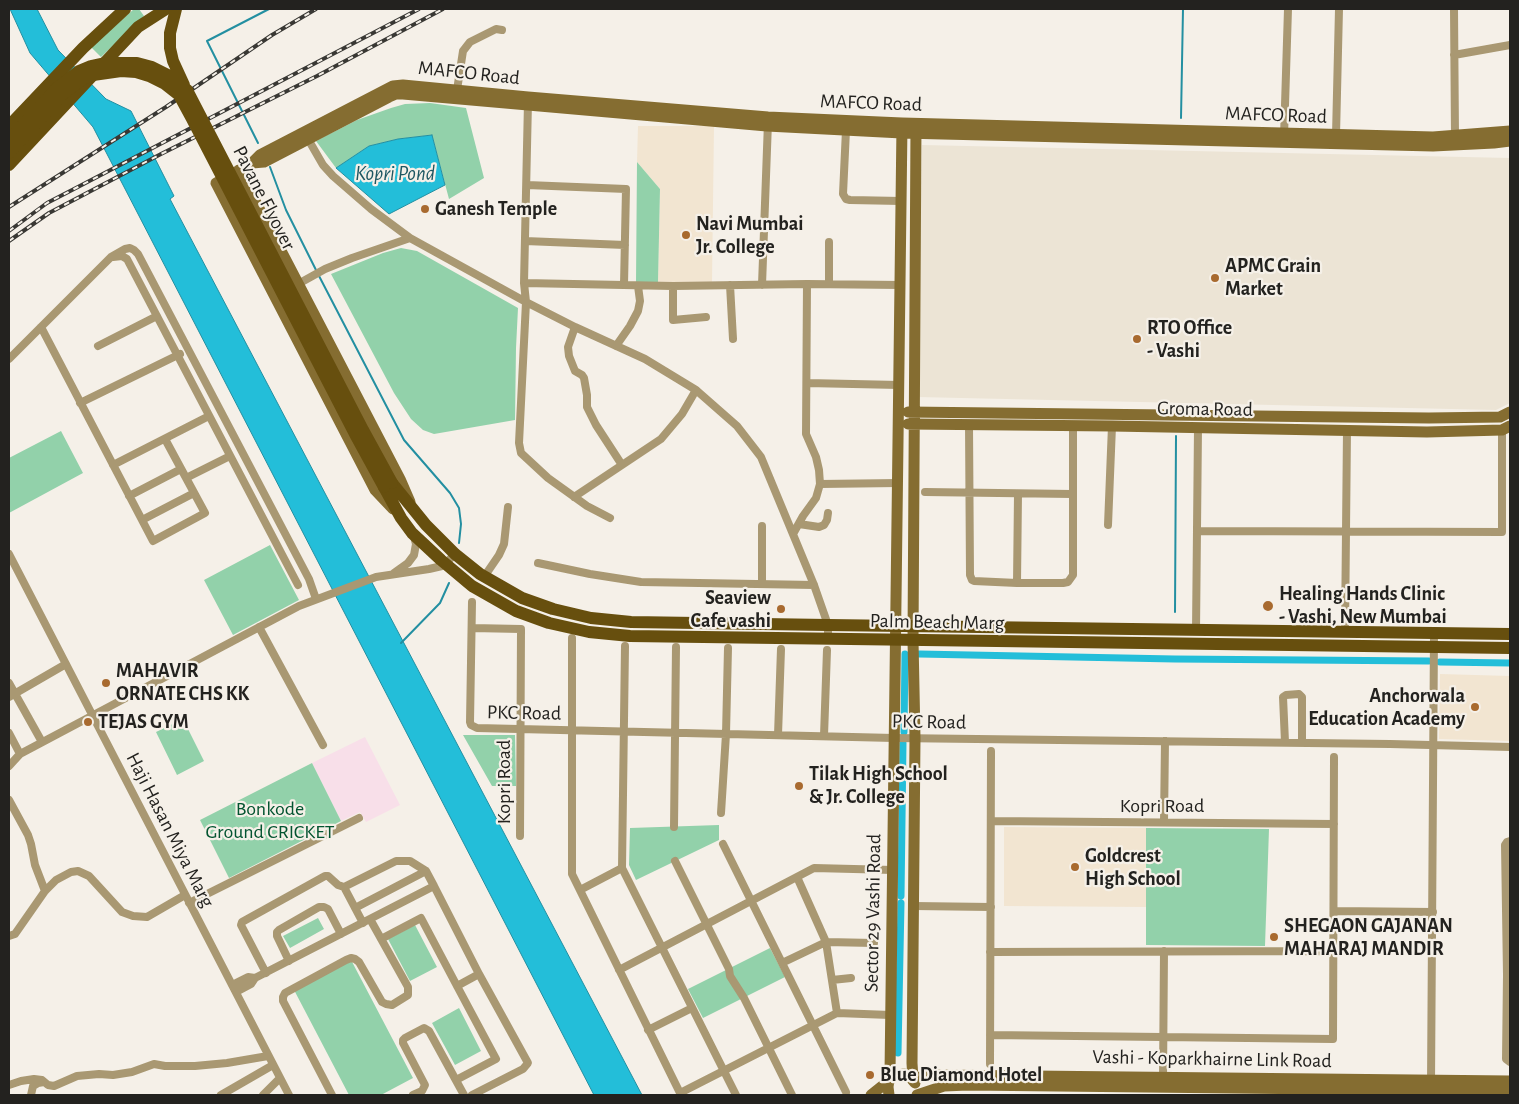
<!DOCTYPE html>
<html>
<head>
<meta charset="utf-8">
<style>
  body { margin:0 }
  #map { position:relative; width:1519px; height:1104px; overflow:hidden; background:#f5f0e8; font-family:"Alegreya Sans",sans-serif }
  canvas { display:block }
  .frame { position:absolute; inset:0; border:10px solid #23221f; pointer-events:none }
</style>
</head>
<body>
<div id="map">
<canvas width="1519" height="1104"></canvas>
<div class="frame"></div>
</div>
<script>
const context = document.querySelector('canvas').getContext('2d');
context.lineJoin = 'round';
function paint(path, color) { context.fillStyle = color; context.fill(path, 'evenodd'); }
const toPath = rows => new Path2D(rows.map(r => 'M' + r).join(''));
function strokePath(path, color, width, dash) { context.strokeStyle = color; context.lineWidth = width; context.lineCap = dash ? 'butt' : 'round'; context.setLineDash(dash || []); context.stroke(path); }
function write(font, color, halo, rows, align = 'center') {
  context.font = font + ' "Alegreya Sans",sans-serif'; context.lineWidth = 4.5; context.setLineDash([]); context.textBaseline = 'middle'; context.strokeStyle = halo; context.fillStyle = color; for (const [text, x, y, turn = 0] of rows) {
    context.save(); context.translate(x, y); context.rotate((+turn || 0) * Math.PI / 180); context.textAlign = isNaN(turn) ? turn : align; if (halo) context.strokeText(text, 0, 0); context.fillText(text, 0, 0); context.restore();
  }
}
paint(toPath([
  [922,145,1510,158,1510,403,1496,410,917,397]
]), '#ece4d5');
paint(toPath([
  [638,126,714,126,712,282,658,282,660,189,637,162],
  [1440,674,1510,676,1510,741,1439,739],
  [1004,827,1146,828,1146,907,1004,906]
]), '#f2e5d1');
paint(toPath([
  [365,737,400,805,366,822,360,812,341,821,312,763]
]), '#f8dfe9');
paint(toPath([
  [134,9,139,9,144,16,101,57,91,47],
  [430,103,466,108,484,178,449,199,432,135,398,139,369,146,336,168,316,141,357,120,391,108,405,104],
  [637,162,660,189,658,282,636,282],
  [401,248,417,251,518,308,516,348,515,420,434,434,423,430,411,419,394,393,331,274,383,253],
  [61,431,83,473,9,513,9,458],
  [270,545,299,600,233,635,204,580],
  [183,719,204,761,177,775,156,732],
  [463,735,515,735,516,786,492,786],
  [312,763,341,821,229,878,200,820],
  [719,825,719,840,636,880,629,865,630,828],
  [1146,828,1269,829,1265,946,1146,945],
  [318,918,324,929,290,948,283,936],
  [415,925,437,967,410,981,388,939],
  [770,948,785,977,703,1018,688,989],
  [350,958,413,1078,381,1095,349,1095,293,988],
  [459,1008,481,1051,455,1065,432,1023]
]), '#92d1aa');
const water = toPath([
  [10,9,37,9,58,50,106,99,131,111,174,196,170,199,642,1095,594,1095,93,127,30,53,10,9],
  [432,135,445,185,389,214,336,168,369,146,398,139,432,135]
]);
paint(water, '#23bed9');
strokePath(water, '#238fa1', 1);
strokePath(toPath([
  [1181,118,1183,9],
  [258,143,207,41,269,9],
  [270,167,286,210,316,270],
  [318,274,404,440,450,493,459,508,461,524,459,543],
  [1175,612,1176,436],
  [401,643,440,603,449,583]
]), '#238fa1', 2);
strokePath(toPath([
  [919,654,1175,659,1429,661],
  [1440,662,1510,663],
  [904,732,905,654],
  [901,896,903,743],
  [898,1053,901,903]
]), '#23bed9', 7);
strokePath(toPath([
  [1454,9,1455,136],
  [1454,55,1510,45],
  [457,90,463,51,470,42,496,29,502,30],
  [528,102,524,283,526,302,519,443,521,453,548,478,587,506,610,518],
  [846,130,843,194,846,199,850,200,901,201],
  [1336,135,1339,9],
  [1284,137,1288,9],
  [308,139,323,165,333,176,371,209,410,238],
  [527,185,626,189,624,285],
  [525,241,625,245],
  [829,242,829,284],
  [113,257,122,256,127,259,298,585],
  [524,283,673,286,807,284,900,285],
  [298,284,325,269,352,258,410,238,526,302,575,327,645,359,696,390,737,426,761,457,814,585,828,625,828,639],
  [730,285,733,339],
  [762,285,768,122],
  [673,286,673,320,706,317],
  [41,327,153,541,205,513,165,439],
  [575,327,568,347,569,356,575,371,582,375,584,378,587,395,587,407,596,425,622,465],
  [98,346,157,316],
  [616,346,630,326,638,311,640,301,638,286],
  [9,359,111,257,125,249,130,248,134,250,138,254,309,579,316,599],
  [807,383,899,385],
  [80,403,180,354],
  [969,425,970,575,972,580,974,581,1017,583,1063,583,1068,582,1073,575,1073,426],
  [113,465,209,416],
  [186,478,230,456],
  [820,484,898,483],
  [925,492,1072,494],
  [129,496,181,469],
  [574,497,661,439,682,414,696,390],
  [142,520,194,493],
  [799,524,819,527,824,525,827,520,828,513],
  [1108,525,1112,426],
  [762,526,762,584],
  [1197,531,1502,532,1502,430],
  [793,534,803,516,816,498,820,484,819,470,816,457,806,434,807,284],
  [9,554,289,1095],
  [538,563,590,574,641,582,814,585],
  [394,573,408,563,414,555,416,544,414,537],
  [484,577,499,555,504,544,508,507],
  [1017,583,1018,494],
  [472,602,470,722,471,725,477,728,894,738,1390,744,1510,747],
  [259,627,323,745],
  [472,628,521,629,520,836],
  [1196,631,1198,428],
  [1345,632,1347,430],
  [572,638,572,874,681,1095],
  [625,646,622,868,736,1095],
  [9,683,42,742],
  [9,697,66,664],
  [9,733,20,754],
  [778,735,781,649],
  [824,736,827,650],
  [1285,742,1283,697,1286,695,1299,694,1302,697,1302,743],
  [9,766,20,754,299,606,376,577,429,569,442,566,445,564,455,554],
  [9,800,28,835,31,844,35,865,45,891],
  [721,813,726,734,728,648],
  [991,821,1334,824],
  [1164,822,1165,741],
  [674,827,676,647],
  [1510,841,1507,842,1505,845,1507,975,1506,1059,1510,1062],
  [723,844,846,1092],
  [675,861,729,969,730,976,744,998,792,1095],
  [797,877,826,942,837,1013],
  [344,887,363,923],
  [580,890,622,868],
  [189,903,359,818],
  [914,906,991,907],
  [355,908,426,871],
  [1334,911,1433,912],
  [9,936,15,934,45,891,56,880,71,872,78,871,89,876,122,912,133,916,147,917,185,895],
  [381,939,421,918,457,986,496,1059,456,1080],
  [990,952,1333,951],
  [289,961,277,936,277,932,279,930,319,907,324,907,328,909,341,934],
  [782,963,826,942,874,943],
  [619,970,814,868,893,870],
  [266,973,241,925,242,922,325,876,328,876,338,885,344,887,396,861,410,861,426,871,434,886],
  [255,978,434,886,479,974,528,1063,523,1069,472,1095],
  [832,980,851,978],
  [232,985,248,977,255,978,251,984,236,992],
  [457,986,479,974],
  [648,1030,692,1008],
  [990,1035,1333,1039,1334,757],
  [990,1064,991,751],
  [1163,1080,1164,951],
  [1431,1083,1434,633],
  [9,1085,21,1081,34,1079,42,1080,48,1085,54,1086,77,1076,99,1074,113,1075,132,1072,154,1064,165,1066,195,1066,227,1063,268,1056],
  [680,1093,837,1013,890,1015],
  [31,1095,33,1086,38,1083,44,1082],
  [221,1095,273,1065],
  [263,1095,280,1078],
  [332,1095,283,1001,283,997,285,993,346,960,351,958,355,959,359,962,382,1002,386,1004,392,1005,408,995,408,987,370,919],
  [413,1095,422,1091,425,1085,403,1043,403,1040,405,1038,424,1028,429,1031,464,1095]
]), '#a99872', 8);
strokePath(toPath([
  [252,163,264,162,389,97,396,94,403,94,767,126,902,133,1433,146,1494,143,1510,141],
  [239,170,400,479,410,502],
  [908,412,1429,418,1500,417,1510,412],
  [908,424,1112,426,1427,432,1502,430,1510,426],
  [393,509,375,490,216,183,252,163,260,155,393,86,403,85,528,97,768,117,902,123,1433,137,1510,131],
  [913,1079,912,1063,915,738,913,640,916,126],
  [913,1079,920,1077,935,1075,1510,1081],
  [871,1095,896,1075,905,1074,909,1076,915,1083],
  [889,1095,888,1087,890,1073,902,125],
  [917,1095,944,1086,968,1085,1412,1090,1510,1092]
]), '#856d31', 11);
strokePath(toPath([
  [9,126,83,48,125,9],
  [9,165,138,27,166,9],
  [392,483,426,525,455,554,480,574,522,598,553,609,591,618,631,622,828,625,1510,634],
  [384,487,401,518,412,533,441,560,472,586,516,611,549,623,589,632,630,636,1510,648]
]), '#674f0e', 12);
const rail = toPath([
  [9,207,166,107,272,35,316,9],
  [9,231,47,203,74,189,419,9],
  [9,241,49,213,161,154,317,76,443,9]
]);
strokePath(rail, '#393834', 4);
strokePath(rail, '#f5f0e8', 2, [5.5]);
strokePath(toPath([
  [176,9,170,33,170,48,173,61,184,85],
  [9,140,57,88,79,71,91,66,105,63,137,63,152,67,170,76,187,90,363,430,392,483],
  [9,153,63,94,83,79,93,75,121,71,136,72,149,76,165,84,179,95,192,119,355,434,384,487]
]), '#674f0e', 12);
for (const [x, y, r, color] of [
  [425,209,5,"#a86a2f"],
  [686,235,5,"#a86a2f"],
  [1215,278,5,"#a86a2f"],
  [1137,339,5,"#a86a2f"],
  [1268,606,6,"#a86a2f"],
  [781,609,5,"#a86a2f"],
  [106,683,5,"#a86a2f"],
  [1475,707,5,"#a86a2f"],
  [88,722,5,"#a86a2f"],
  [799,786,5,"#a86a2f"],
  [1075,867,5,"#a86a2f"],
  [1274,937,5,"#a86a2f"],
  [870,1075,5,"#a86a2f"]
]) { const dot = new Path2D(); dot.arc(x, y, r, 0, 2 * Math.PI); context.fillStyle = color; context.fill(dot); strokePath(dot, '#f5f0e8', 2); }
write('20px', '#23221f', '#f5f0e8', [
  ["MAFCO Road",469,73,6],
  ["MAFCO Road",871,103,2],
  ["MAFCO Road",1276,115,2],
  ["Pavane Flyover",264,198,63],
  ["Groma Road",1205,409,1],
  ["Palm Beach Marg",937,622,1],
  ["PKC Road",524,713,1],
  ["PKC Road",929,722,1],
  ["Kopri Road",504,782,-90],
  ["Kopri Road",1162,806],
  ["Haji Hasan Miya Marg",170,830,63],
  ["Sector 29 Vashi Road",873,913,-89],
  ["Vashi - Koparkhairne Link Road",1212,1059,1]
]);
write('bold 20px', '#23221f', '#f5f0e8', [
  ["Ganesh Temple",435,209],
  ["Navi Mumbai",696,224],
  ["Jr. College",696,247],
  ["APMC Grain",1225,266],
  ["Market",1225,289],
  ["RTO Office",1147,328],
  ["- Vashi",1147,351],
  ["Healing Hands Clinic",1279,594],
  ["- Vashi, New Mumbai",1279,617],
  ["Seaview",771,598,"right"],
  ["Cafe vashi",771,621,"right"],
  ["MAHAVIR",116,671],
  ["ORNATE CHS KK",116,694],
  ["Anchorwala",1465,696,"right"],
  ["Education Academy",1465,719,"right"],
  ["TEJAS GYM",98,722],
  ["Tilak High School",809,774],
  ["& Jr. College",809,797],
  ["Goldcrest",1085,856],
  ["High School",1085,879],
  ["SHEGAON GAJANAN",1284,926],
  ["MAHARAJ MANDIR",1284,949],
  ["Blue Diamond Hotel",880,1075]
], 'left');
write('20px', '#035430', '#f5f0e8', [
  ["Bonkode",270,809],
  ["Ground CRICKET",270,832]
]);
write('italic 21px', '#1d5762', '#f5f0e8', [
  ["Kopri Pond",395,174]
]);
</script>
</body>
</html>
